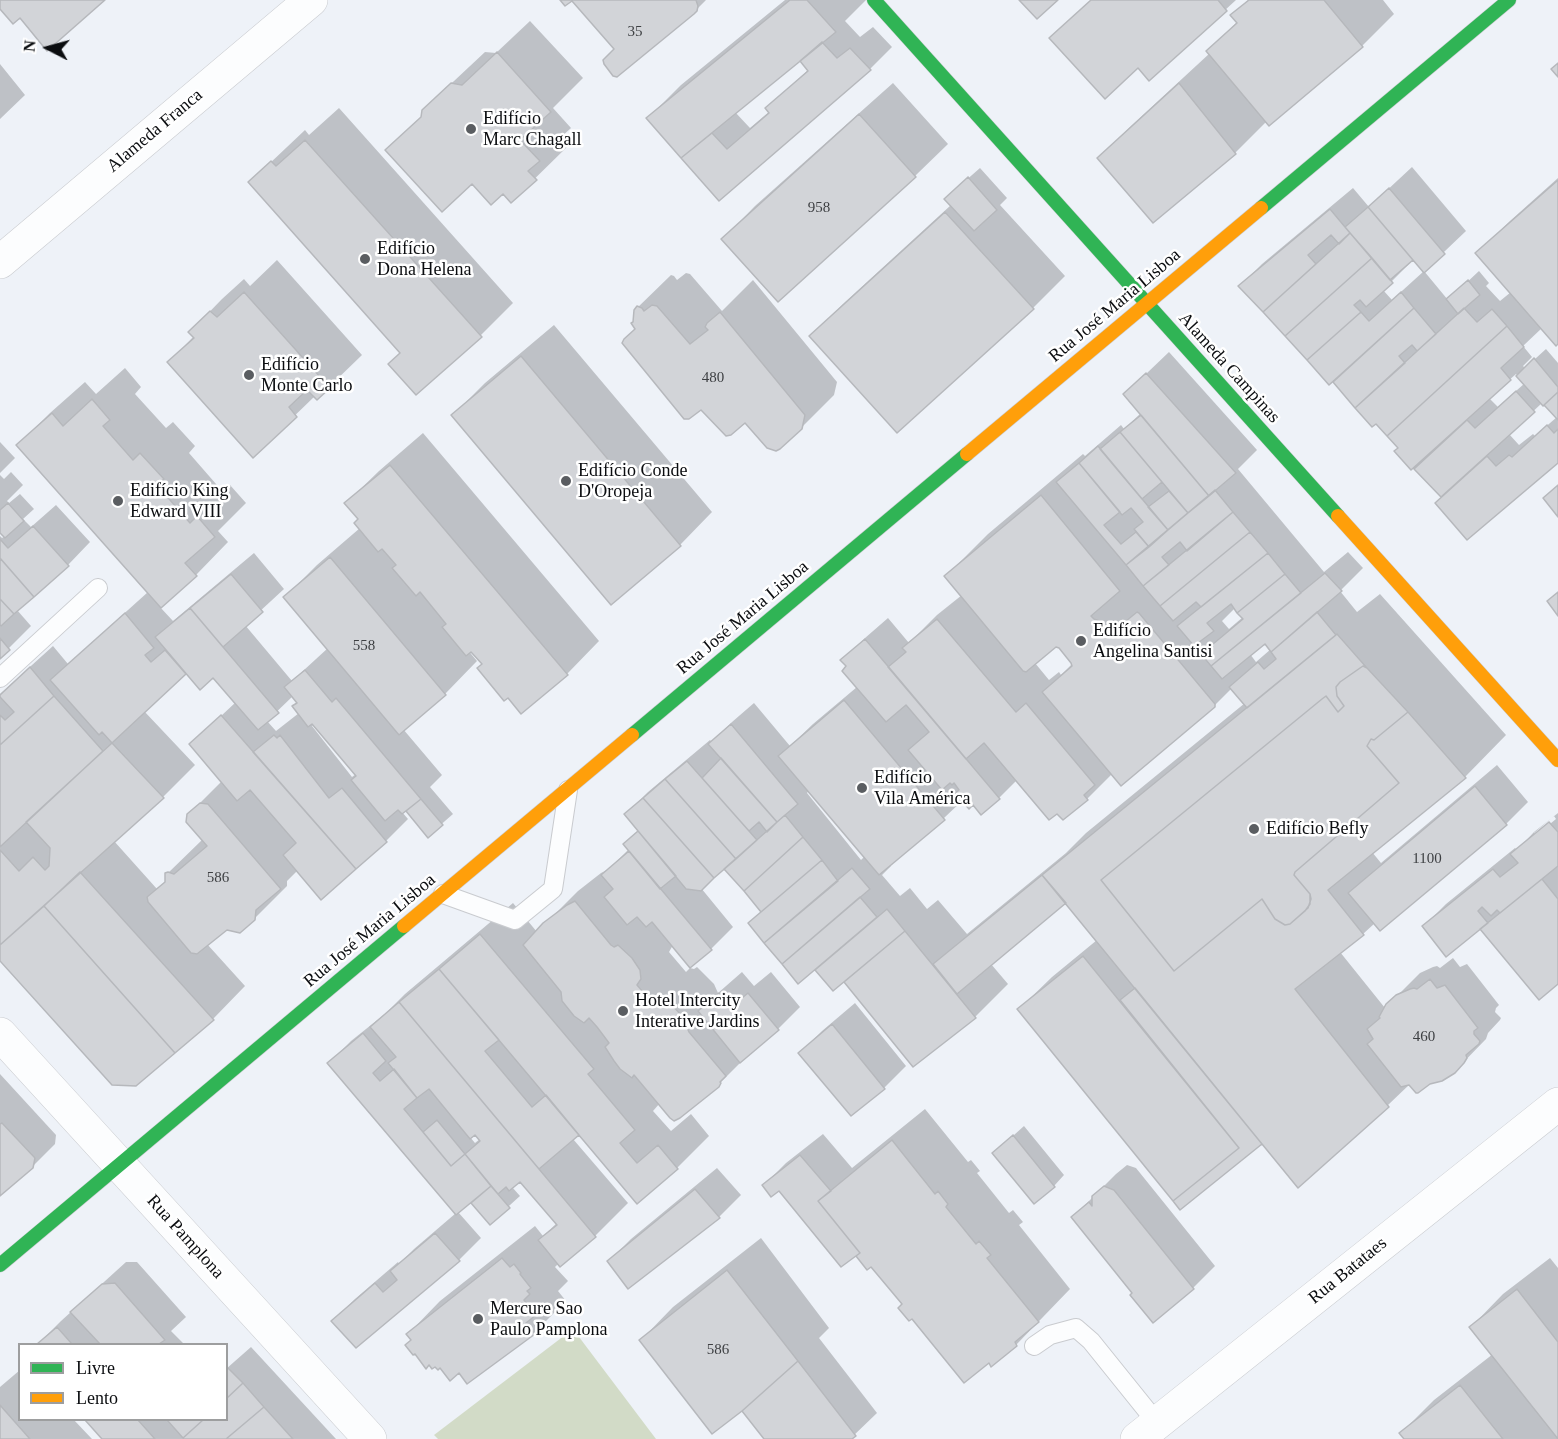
<!DOCTYPE html>
<html>
<head>
<meta charset="utf-8">
<style>
  body { margin:0 }
  #map { position:relative; width:1558px; height:1439px; overflow:hidden; background:#eef2f8; font-family:Georgia,serif }
  canvas { display:block }
  .legend { position:absolute; left:18px; top:1343px; width:210px; height:78px; box-sizing:border-box; background:#fff; border:2px solid #9d9e9f; margin:0; padding:8px 10px; list-style:none; font-size:18px; color:#0b0d10 }
  .legend li { display:flex; align-items:center; gap:12px; height:30px }
  .legend b { width:30px; border:2px solid #9d9e9f }
  .north { position:absolute; left:18px; top:18px; width:60px; height:60px; -webkit-text-stroke:4px #fff; paint-order:stroke; rotate:276deg; font-size:16px; font-weight:700; line-height:24px; text-align:center; color:#0b0d10 }
  .north::after { content:''; display:block; margin:auto; width:21px; height:27px; background:#0b0d10; clip-path:polygon(50% 0,100% 100%,50% 72%,0 100%) }
</style>
</head>
<body>
<div id="map">
<canvas width="1558" height="1439"></canvas>
<ul class="legend">
<li><b style="height:8px;background:#30b455"></b>Livre</li>
<li><b style="height:8px;background:#ff9f0a"></b>Lento</li>
</ul>
<div class="north">N</div>
</div>
<script>
const context = document.querySelector('canvas').getContext('2d');
context.lineJoin = 'round';
function paint(path, color) { context.fillStyle = color; context.fill(path, 'evenodd'); }
const toPath = rows => new Path2D(rows.map(r => 'M' + r).join(''));
function strokePath(path, color, width, dash) { context.strokeStyle = color; context.lineWidth = width; context.lineCap = dash ? 'butt' : 'round'; context.setLineDash(dash || []); context.stroke(path); }
function write(font, color, halo, rows, align = 'center') {
  context.font = font + ' Georgia,serif'; context.lineWidth = 5; context.setLineDash([]); context.textBaseline = 'middle'; context.strokeStyle = halo; context.fillStyle = color; for (const [text, x, y, turn = 0] of rows) {
    context.save(); context.translate(x, y); context.rotate((+turn || 0) * Math.PI / 180); context.textAlign = isNaN(turn) ? turn : align; if (halo) context.strokeText(text, 0, 0); context.fillText(text, 0, 0); context.restore();
  }
}
paint(toPath([
  [573,1329,656,1439,438,1439,434,1435]
]), '#d2dbc7');
paint(toPath([
  [573,0,706,0,696,10,615,49],
  [785,0,866,0,845,21,860,37,873,27,892,47,870,69,719,199,688,154,648,118,681,85],
  [800,59,809,69,767,108,770,111,750,128,735,112],
  [1091,0,1236,0,1150,79,1138,66,1052,38],
  [1248,0,1383,0,1394,14,1362,46,1267,121,1235,153,1153,221,1099,158,1131,126,1210,53,1208,51,1238,21,1233,15],
  [530,21,583,78,553,108,571,128,560,138,568,146,512,201,503,192,387,150,423,115,423,110,485,52,496,53],
  [0,64,25,95,0,119],
  [893,83,948,144,915,176,723,239,755,206],
  [339,108,513,303,481,335,416,393,402,353,250,182,305,130,309,135],
  [1412,167,1466,231,1424,271,1448,300,1479,271,1489,283,1486,286,1500,301,1511,292,1477,253,1510,221,1558,178,1558,342,1542,328,1523,346,1532,357,1523,366,1525,368,1546,349,1558,363,1558,461,1443,497,1414,467,1377,422,1372,425,1333,380,1240,286,1262,264,1353,188,1369,207],
  [1414,259,1424,271,1392,300,1383,290],
  [1516,374,1525,383,1498,407,1489,398],
  [1542,403,1557,417,1535,436,1533,434,1519,445,1509,434],
  [980,168,1007,198,1000,205,1065,276,1033,308,811,336,843,304,951,205,956,189],
  [277,260,362,355,329,387,317,398,315,396,253,456,169,362,194,336,190,332,222,299,244,279,250,286],
  [686,273,690,274,722,311,753,280,837,382,834,395,801,428,746,421,636,328,635,310,671,275,674,276,677,280],
  [554,325,712,512,680,545,453,415,485,383],
  [1169,352,1257,450,1238,469,1324,572,1348,552,1363,568,1340,591,1357,612,1380,594,1506,735,1465,777,1372,852,1381,863,1497,765,1528,802,1506,824,1375,923,1363,934,1340,952,1385,1008,1420,973,1433,967,1437,966,1440,968,1453,958,1460,967,1467,964,1499,1005,1496,1008,1495,1012,1501,1018,1500,1020,1488,1033,1486,1039,1454,1072,1410,1084,1388,1105,1298,1186,1262,1142,1181,1208,1019,1009,1052,977,1097,940,1066,901,991,964,1008,984,975,1017,913,1065,844,980,833,989,815,968,750,923,762,911,724,867,701,888,733,927,711,949,691,965,673,945,669,952,686,972,690,968,694,969,697,967,714,984,718,993,742,972,754,986,771,972,800,1007,778,1029,751,1052,718,1085,660,1103,653,1111,671,1131,691,1114,709,1136,677,1168,637,1201,580,1133,573,1139,628,1203,595,1236,561,1264,559,1263,555,1267,568,1281,558,1291,566,1301,534,1333,459,1371,440,1366,408,1334,440,1301,535,1226,543,1236,557,1223,521,1180,512,1187,520,1196,490,1223,471,1201,458,1212,481,1238,459,1260,333,1321,355,1299,398,1262,399,1264,414,1249,456,1213,329,1063,351,1041,386,1013,405,994,513,903,537,932,578,891,601,873,609,869,629,849,625,844,639,830,626,814,648,792,710,740,712,742,732,722,754,703,790,746,813,724,857,687,848,666,843,660,865,638,888,618,909,643,937,615,962,595,946,576,988,534,1083,454,1085,456,1121,425,1124,429,1141,413,1125,394],
  [1235,608,1243,617,1229,629,1222,621],
  [1265,642,1271,649,1256,662,1250,654],
  [1055,646,1060,646,1073,663,1061,675,1059,672,1049,680,1035,663],
  [1232,688,1245,703,1086,833,1066,853,967,934,938,900,927,909,910,888,900,896,882,875,891,866,890,865,944,818,963,800,973,803,999,798,1017,780,1063,818,1087,799,1112,774,1214,706],
  [809,790,865,856,861,860,807,793],
  [475,1133,480,1139,475,1143,470,1137],
  [125,368,141,387,135,394,166,428,173,422,195,446,189,453,223,492,230,485,246,503,218,531,228,542,196,575,160,607,173,621,254,553,284,589,245,625,292,681,328,648,285,597,317,565,360,528,360,519,346,503,379,471,423,433,599,641,567,674,483,663,469,647,467,649,477,661,445,694,403,729,442,775,430,787,453,814,429,835,406,809,402,812,408,819,386,841,321,898,298,870,287,881,287,886,254,919,226,929,207,944,245,986,213,1019,0,959,0,694,53,646,68,664,148,592,18,445,50,413,85,382,96,394],
  [186,672,213,676,236,702,191,744,222,781,189,814,203,839,167,874,167,880,157,889,114,841,163,797,195,765,144,711],
  [293,696,298,702,299,713,276,731,267,721],
  [314,724,356,774,352,777,312,726],
  [0,442,15,458,0,473],
  [11,472,23,485,7,501,9,503,20,494,34,509,23,519,31,527,56,505,90,542,68,565,17,610,31,626,0,657,0,536,2,538,5,536,0,531,0,475,4,479],
  [1558,813,1558,982,1481,927,1424,926,1446,904,1515,848,1517,850,1534,832],
  [1554,816,1556,819,1534,837,1534,833],
  [855,1003,906,1066,884,1088,800,1053,822,1031],
  [0,1074,56,1135,55,1144,32,1167,0,1194],
  [925,1109,968,1162,971,1160,980,1171,977,1173,1009,1213,1013,1210,1023,1222,1019,1225,1070,1289,1016,1345,904,1304,865,1249,780,1189,764,1185,786,1163,823,1134,852,1168],
  [1024,1126,1064,1175,1054,1186,994,1153],
  [1127,1165,1136,1168,1215,1266,1193,1288,1153,1321,1134,1293,1073,1217,1116,1174],
  [717,1168,741,1195,719,1217,609,1261,631,1239],
  [761,1238,829,1328,819,1338,877,1413,850,1439,766,1439,743,1409,641,1340,673,1307],
  [1550,1258,1558,1268,1558,1439,1406,1439,1401,1433,1434,1400,1493,1354,1471,1327,1503,1294],
  [126,1262,137,1262,186,1317,171,1331,184,1344,38,1344,61,1321],
  [251,1347,336,1439,104,1439,87,1420,226,1420,226,1369],
  [20,1370,20,1420,74,1420,92,1439,0,1439,0,1387]
]), '#0003');
const building = toPath([
  [0,0,105,0,47,51,20,18,13,24,0,9,0,0],
  [560,0,696,0,698,6,697,11,694,14,617,77,613,76,604,64,603,60,614,49,572,1,565,6,560,0],
  [790,0,807,0,836,32,681,158,646,118,790,0],
  [1019,0,1058,0,1037,19,1019,0],
  [1091,0,1218,0,1227,11,1149,81,1138,68,1105,99,1049,38,1091,0],
  [1249,0,1324,0,1363,47,1269,126,1206,51,1237,23,1230,15,1249,0],
  [822,42,837,58,850,48,871,70,719,201,681,158,712,133,727,149,769,113,765,108,808,71,800,61,822,42],
  [497,52,551,112,520,140,540,161,528,171,537,180,511,203,503,194,491,205,472,184,442,212,385,150,421,117,422,110,451,83,462,85,497,52],
  [1558,63,1558,77,1551,69,1558,63],
  [1179,83,1236,154,1153,223,1097,158,1179,83],
  [859,114,916,177,778,302,721,239,859,114],
  [305,140,482,337,416,395,388,364,400,353,248,182,271,161,276,166,305,140],
  [968,177,997,210,974,231,944,199,968,177],
  [1558,180,1558,344,1556,346,1475,253,1558,180],
  [1389,188,1445,254,1424,273,1368,207,1389,188],
  [1368,207,1413,260,1390,280,1345,227,1368,207],
  [1330,209,1350,233,1339,244,1331,235,1308,255,1316,264,1263,312,1238,286,1330,209],
  [945,212,1034,309,897,433,809,336,945,212],
  [1350,233,1372,258,1285,336,1263,312,1350,233],
  [1372,258,1393,283,1366,307,1360,300,1354,305,1361,312,1307,360,1285,336,1372,258],
  [1468,280,1480,295,1458,314,1446,299,1468,280],
  [244,292,330,388,317,400,307,390,289,407,297,417,253,458,167,362,194,338,188,332,210,311,217,317,244,292],
  [1401,292,1414,308,1329,385,1307,360,1361,312,1369,321,1401,292],
  [652,305,657,306,690,344,708,330,705,327,707,323,720,312,805,415,802,429,780,449,776,451,767,448,745,423,731,435,726,436,701,410,689,419,684,419,622,343,624,339,635,329,631,323,633,322,634,310,637,306,642,308,644,311,652,305],
  [1414,308,1436,334,1417,351,1412,345,1399,356,1405,363,1355,408,1333,382,1414,308],
  [1464,308,1477,322,1492,309,1507,326,1387,436,1376,424,1372,427,1355,408,1464,308],
  [1507,326,1524,347,1501,368,1511,380,1411,470,1394,451,1398,448,1387,436,1507,326],
  [521,356,681,546,611,605,451,415,521,356],
  [1534,358,1558,387,1558,392,1543,406,1516,376,1534,358],
  [1146,373,1236,473,1209,496,1123,394,1146,373],
  [1516,391,1535,412,1441,497,1414,469,1467,420,1475,428,1516,391],
  [1558,392,1558,420,1544,405,1558,392],
  [92,399,110,420,103,426,133,460,140,453,164,479,157,485,190,523,197,516,215,537,185,563,197,576,161,608,16,445,52,413,63,426,92,399],
  [1141,415,1209,496,1188,513,1120,432,1141,415],
  [1547,425,1554,433,1558,429,1558,463,1467,540,1435,503,1487,456,1496,466,1509,455,1512,457,1547,425],
  [1120,432,1162,482,1142,499,1100,449,1120,432],
  [1098,446,1168,530,1149,547,1134,529,1143,522,1131,508,1122,515,1079,463,1098,446],
  [1079,463,1120,512,1104,525,1121,544,1136,532,1149,547,1126,565,1056,482,1079,463],
  [390,465,568,675,521,714,508,698,504,701,477,668,482,664,471,652,466,656,442,627,446,624,420,592,416,596,392,568,396,565,382,549,378,552,354,523,358,519,344,503,390,465],
  [1558,485,1558,517,1543,498,1558,485],
  [1215,490,1233,512,1187,551,1180,542,1162,557,1169,565,1143,586,1126,565,1215,490],
  [1169,491,1188,513,1168,530,1148,507,1169,491],
  [1041,495,1120,591,1091,616,1094,619,1103,622,1105,626,1106,631,1109,635,1137,612,1139,613,1215,704,1215,707,1121,786,1042,692,1072,666,1071,663,1059,648,1056,647,1026,672,1023,671,944,576,1041,495],
  [8,503,24,521,5,538,0,533,0,510,8,503],
  [1233,512,1250,532,1160,606,1143,586,1233,512],
  [33,526,69,566,34,597,0,558,0,539,8,548,33,526],
  [1250,532,1268,553,1201,607,1196,602,1173,621,1160,606,1250,532],
  [1268,553,1285,574,1237,613,1231,604,1207,623,1214,631,1194,646,1177,626,1268,553],
  [330,557,446,695,399,735,283,597,330,557],
  [0,558,34,597,14,614,0,599,0,558],
  [1325,573,1342,591,1271,652,1265,644,1222,679,1211,666,1325,573],
  [231,574,263,612,223,647,190,608,231,574],
  [1285,574,1301,593,1211,666,1201,654,1243,619,1237,613,1285,574],
  [1558,592,1558,616,1547,601,1558,592],
  [0,599,14,614,1,626,0,625,0,599],
  [190,608,279,713,258,730,213,678,200,690,155,637,190,608],
  [1317,612,1336,635,1247,708,1229,687,1258,662,1264,669,1276,659,1271,652,1317,612],
  [125,613,154,648,145,655,151,662,165,650,186,674,112,743,102,732,99,735,50,680,125,613],
  [937,619,1016,712,1026,703,1095,785,1084,795,1088,800,1063,820,1057,814,1049,820,984,743,966,759,888,667,906,652,902,648,937,619],
  [1337,634,1367,668,1363,666,1360,668,1340,682,1336,687,1337,696,1344,706,1338,712,1326,696,1322,699,1101,880,1174,971,1262,899,1275,919,1285,925,1290,924,1308,908,1311,899,1310,894,1294,875,1295,872,1399,783,1367,746,1371,739,1374,740,1408,712,1466,778,1328,890,1364,935,1295,989,1389,1107,1298,1188,1042,875,1337,634],
  [0,638,10,650,0,659,0,638],
  [865,639,1000,799,981,815,973,805,969,809,955,793,959,790,954,783,952,785,950,783,942,790,908,750,929,732,906,705,886,722,842,671,846,666,840,660,865,639],
  [1363,666,1367,668,1408,712,1374,740,1371,739,1367,746,1399,783,1295,872,1294,875,1310,894,1310,904,1305,911,1290,924,1285,925,1275,919,1262,899,1174,971,1101,880,1322,699,1326,696,1338,712,1344,706,1337,696,1336,687,1340,682,1363,666],
  [30,667,54,696,0,745,0,715,5,720,14,712,0,697,0,695,30,667],
  [305,670,332,702,336,698,421,799,402,814,398,810,385,821,351,780,356,776,312,724,308,727,292,706,297,703,284,687,305,670],
  [54,696,103,751,0,847,0,745,54,696],
  [844,700,945,820,879,875,778,756,844,700],
  [221,715,356,869,321,900,283,855,296,843,250,790,237,801,189,744,221,715],
  [731,724,798,804,777,822,708,744,731,724],
  [274,735,277,738,280,735,329,798,342,788,387,842,356,869,253,752,274,735],
  [112,743,164,798,0,945,0,850,19,871,33,857,45,870,49,866,50,848,26,822,112,743],
  [721,758,777,822,767,832,759,822,749,831,702,778,721,758],
  [687,761,757,840,736,859,665,779,687,761],
  [665,779,736,859,714,878,643,798,665,779],
  [1475,786,1507,825,1380,931,1348,893,1475,786],
  [643,798,714,878,701,891,686,889,624,814,643,798],
  [421,799,443,825,428,838,406,811,421,799],
  [200,803,208,804,281,889,256,910,255,920,240,933,227,930,197,954,191,953,148,902,147,897,165,882,165,873,168,872,174,874,207,846,186,822,187,814,200,803],
  [785,815,803,837,744,891,724,869,785,815],
  [1549,822,1558,832,1558,866,1500,913,1497,910,1491,916,1482,907,1478,911,1488,923,1446,957,1422,926,1493,869,1500,877,1518,863,1510,854,1549,822],
  [638,831,676,876,660,889,623,844,638,831],
  [803,837,822,860,761,912,744,891,803,837],
  [629,851,712,950,690,968,652,922,646,927,637,917,627,925,604,897,613,889,601,875,629,851],
  [822,860,838,881,764,943,748,923,822,860],
  [852,868,870,889,782,964,764,943,852,868],
  [80,872,214,1020,175,1053,44,906,80,872],
  [1042,875,1066,903,957,994,933,964,1042,875],
  [1542,879,1558,899,1558,984,1539,1000,1480,929,1542,879],
  [860,897,877,917,798,984,782,964,860,897],
  [575,901,611,945,614,947,618,945,632,958,640,970,641,979,637,985,650,1000,653,1004,657,1000,660,1001,664,999,672,1005,682,1016,689,1032,726,1076,720,1082,721,1083,719,1087,680,1118,674,1121,670,1118,634,1075,632,1078,620,1069,614,1061,605,1047,609,1043,597,1027,589,1018,584,1023,574,1016,562,1001,561,992,523,945,543,923,567,905,575,901],
  [44,906,175,1053,136,1086,112,1085,0,961,0,945,44,906],
  [887,909,905,931,833,991,815,970,887,909],
  [905,931,976,1018,913,1067,844,982,905,931],
  [480,934,594,1069,588,1074,635,1130,620,1143,637,1163,658,1145,678,1169,637,1204,439,969,480,934],
  [1083,956,1239,1148,1173,1201,1017,1009,1083,956],
  [439,969,499,1040,485,1051,532,1107,546,1095,579,1135,539,1169,399,1002,439,969],
  [1430,979,1437,988,1445,985,1478,1028,1474,1031,1474,1034,1480,1041,1479,1044,1466,1055,1467,1058,1464,1063,1455,1073,1442,1081,1430,1084,1418,1093,1416,1093,1409,1085,1401,1087,1367,1044,1373,1039,1367,1029,1380,1018,1379,1017,1386,1004,1396,995,1410,989,1414,988,1417,989,1430,979],
  [1135,988,1262,1144,1180,1210,1173,1201,1239,1148,1120,1000,1135,988],
  [719,993,731,1007,748,993,779,1030,740,1063,698,1011,719,993],
  [399,1002,596,1237,560,1267,538,1240,557,1225,520,1182,509,1191,506,1187,498,1194,465,1154,480,1141,475,1135,470,1139,429,1089,417,1098,388,1063,396,1057,370,1027,399,1002],
  [832,1024,885,1089,851,1116,798,1053,832,1024],
  [363,1033,386,1061,373,1073,380,1081,394,1069,417,1098,404,1109,451,1166,465,1154,491,1186,456,1215,327,1063,363,1033],
  [437,1120,465,1154,451,1166,423,1132,437,1120],
  [2,1123,35,1158,33,1168,0,1196,0,1124,2,1123],
  [1013,1135,1055,1187,1034,1204,992,1153,1013,1135],
  [892,1140,935,1194,938,1191,948,1204,946,1207,976,1244,979,1241,991,1255,987,1258,1039,1322,1015,1342,1017,1346,991,1367,989,1363,964,1383,912,1319,909,1321,898,1308,902,1304,871,1267,867,1270,856,1256,860,1253,818,1201,892,1140],
  [800,1155,831,1191,818,1201,860,1253,841,1267,779,1191,771,1197,762,1185,800,1155],
  [491,1186,510,1208,490,1225,471,1203,491,1186],
  [1104,1186,1114,1190,1194,1289,1153,1323,1130,1295,1132,1293,1071,1217,1089,1202,1092,1206,1092,1196,1104,1186],
  [695,1189,720,1218,628,1289,607,1261,695,1189],
  [435,1233,460,1261,356,1348,331,1321,375,1283,383,1292,397,1280,390,1271,435,1233],
  [502,1258,510,1267,514,1264,521,1273,520,1274,531,1288,527,1291,530,1294,524,1300,536,1315,526,1323,535,1334,467,1384,459,1373,450,1381,440,1368,438,1370,435,1367,432,1369,429,1365,426,1369,415,1354,413,1355,405,1345,411,1340,406,1334,502,1258],
  [727,1270,798,1361,742,1411,712,1434,639,1340,727,1270],
  [115,1283,165,1340,159,1344,100,1344,70,1312,102,1284,115,1283],
  [1517,1289,1558,1342,1558,1439,1469,1327,1517,1289],
  [57,1327,72,1344,37,1344,57,1327],
  [798,1361,856,1436,852,1439,764,1439,742,1411,798,1361],
  [228,1368,243,1383,226,1399,226,1369,228,1368],
  [243,1383,264,1407,226,1439,184,1439,183,1438,203,1420,226,1420,226,1399,243,1383],
  [1460,1385,1503,1439,1404,1439,1399,1433,1460,1385],
  [0,1405,30,1439,0,1439,0,1405],
  [264,1407,293,1439,226,1439,264,1407],
  [85,1420,138,1420,155,1439,102,1439,85,1420],
  [167,1420,203,1420,183,1438,167,1420]
]);
paint(building, '#d2d4d8');
strokePath(building, '#b6b8bc', 1.5);
const lane = toPath([
  [0,678,98,588],
  [443,894,515,920,553,889,568,790],
  [1034,1346,1050,1335,1076,1328,1091,1341,1157,1423]
]);
const street = toPath([
  [0,262,311,0],
  [0,1034,370,1439],
  [1137,1439,1558,1104]
]);
const fast = toPath([
  [874,0,1338,516],
  [1261,208,1509,0],
  [632,735,967,454],
  [0,1265,404,926]
]);
const slow = toPath([
  [967,454,1261,208],
  [1338,516,1558,760],
  [404,926,632,735]
]);
strokePath(lane, '#c9cbcf', 20);
strokePath(street, '#c9cbcf', 34);
strokePath(fast, '#c9cbcf', 15);
strokePath(slow, '#c9cbcf', 15);
strokePath(lane, '#fcfdfe', 18);
strokePath(street, '#fcfdfe', 33);
strokePath(fast, '#30b455', 14);
strokePath(slow, '#ff9f0a', 14);
for (const [x, y, r, color] of [
  [471,129,6,"#5a5d61"],
  [365,259,6,"#5a5d61"],
  [249,375,6,"#5a5d61"],
  [566,481,6,"#5a5d61"],
  [118,501,6,"#5a5d61"],
  [1081,641,6,"#5a5d61"],
  [862,788,6,"#5a5d61"],
  [1254,829,6,"#5a5d61"],
  [623,1011,6,"#5a5d61"],
  [478,1319,6,"#5a5d61"]
]) { const dot = new Path2D(); dot.arc(x, y, r, 0, 2 * Math.PI); context.fillStyle = color; context.fill(dot); strokePath(dot, '#fff', 2); }
write('15px', '#3d3f42', null, [
  ["35",635,32],
  ["958",819,208],
  ["480",713,378],
  ["558",364,646],
  ["1100",1427,859],
  ["586",218,878],
  ["460",1424,1037],
  ["586",718,1350]
]);
write('18px', '#0b0d10', '#fff', [
  ["Edifício",483,119],
  ["Marc Chagall",483,140],
  ["Edifício",377,249],
  ["Dona Helena",377,270],
  ["Edifício",261,365],
  ["Monte Carlo",261,386],
  ["Edifício Conde",578,471],
  ["D'Oropeja",578,492],
  ["Edifício King",130,491],
  ["Edward VIII",130,512],
  ["Edifício",1093,631],
  ["Angelina Santisi",1093,652],
  ["Edifício",874,778],
  ["Vila América",874,799],
  ["Edifício Befly",1266,829],
  ["Hotel Intercity",635,1001],
  ["Interative Jardins",635,1022],
  ["Mercure Sao",490,1309],
  ["Paulo Pamplona",490,1330]
], 'left');
write('18px', '#0b0d10', '#fff', [
  ["Alameda Franca",155,131,-40],
  ["Rua José Maria Lisboa",1115,306,-40],
  ["Alameda Campinas",1229,368,48],
  ["Rua José Maria Lisboa",743,618,-40],
  ["Rua José Maria Lisboa",370,931,-40],
  ["Rua Pamplona",185,1237,48],
  ["Rua Batataes",1348,1271,-39]
]);
</script>
</body>
</html>
